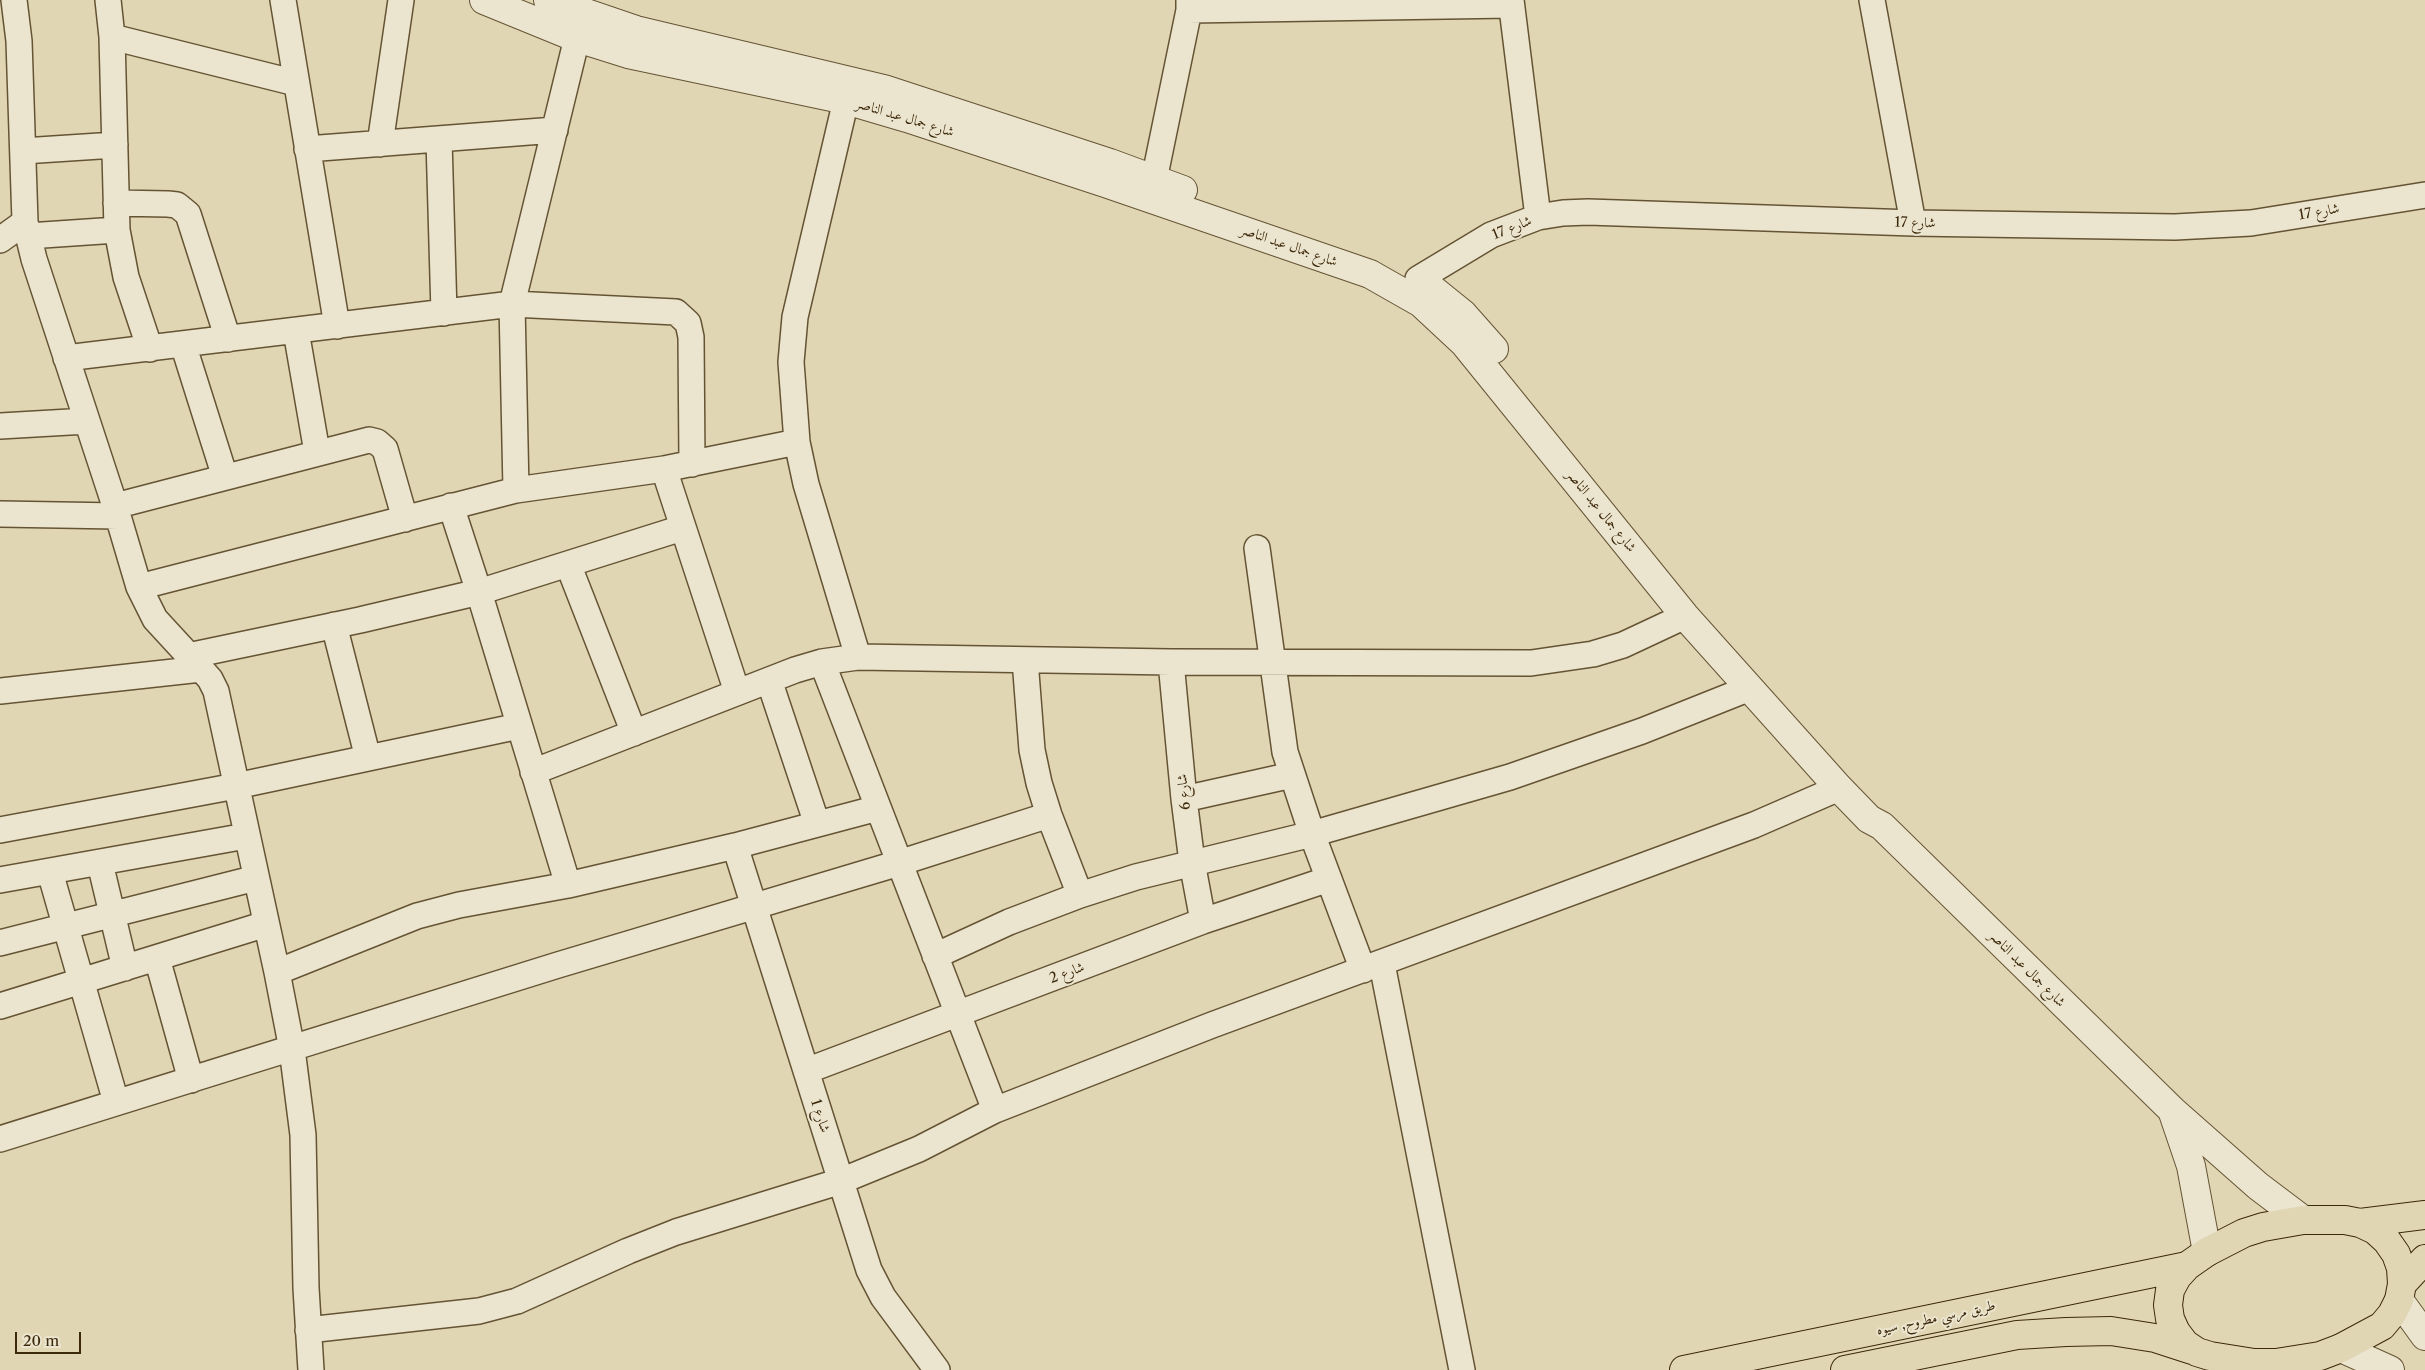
<!DOCTYPE html>
<html>
<head>
<meta charset="utf-8">
<style>
  body { margin:0 }
  #map { position:relative; width:2425px; height:1370px; overflow:hidden; background:#e0d6b4; font-family:"Libre Caslon Text",serif }
  canvas { display:block }
  .scale { position:absolute; left:15px; top:1332px; width:66px; height:22px; box-sizing:border-box; border:2px solid #3c280a; border-top:0; padding-left:6px; font-size:15px; line-height:18px; white-space:nowrap; color:#3c280a; -webkit-text-stroke:4px #ebe4ce; paint-order:stroke }
</style>
</head>
<body>
<div id="map">
<canvas width="2425" height="1370"></canvas>
<div class="scale">20 m</div>
</div>
<script>
const context = document.querySelector('canvas').getContext('2d');
context.lineJoin = 'round';
const toPath = rows => new Path2D(rows.map(r => 'M' + r).join(''));
function strokePath(path, color, width, dash) { context.strokeStyle = color; context.lineWidth = width; context.lineCap = dash ? 'butt' : 'round'; context.setLineDash(dash || []); context.stroke(path); }
function write(font, color, halo, rows, align = 'center') {
  context.font = font + ' "Libre Caslon Text",Amiri,serif'; context.lineWidth = 4; context.setLineDash([]); context.textBaseline = 'middle'; context.strokeStyle = halo; context.fillStyle = color; for (const [text, x, y, turn = 0] of rows) {
    context.save(); context.translate(x, y); context.rotate((+turn || 0) * Math.PI / 180); context.textAlign = isNaN(turn) ? turn : align; if (halo) context.strokeText(text, 0, 0); context.fillText(text, 0, 0); context.restore();
  }
}
const minor = toPath([
  [14,0,19,41,25,222,34,259,115,506,139,587,155,619,201,669,210,679,216,691,277,972,292,1049,303,1135,306,1288,311,1370],
  [108,0,112,37,117,230,126,277,150,349],
  [283,0,337,326],
  [1511,0,1538,217],
  [1872,0,1913,223],
  [1189,10,1511,5],
  [112,37,296,83],
  [846,100,795,317,791,362,797,442,806,484,858,657],
  [439,140,444,313],
  [380,144,401,0],
  [307,149,555,130],
  [23,151,115,145],
  [1154,180,1189,10,1189,0],
  [116,203,168,204,177,205,188,214,228,339],
  [28,236,117,230],
  [0,240,25,222],
  [1418,279,1491,235,1538,217,1563,213,1588,212,1913,223,2175,227,2251,223,2425,195],
  [296,331,317,452],
  [183,344,225,477],
  [66,358,512,304,676,312,688,323,691,337,692,464],
  [0,426,87,421],
  [664,469,737,692],
  [516,490,512,304,577,38],
  [115,506,369,440,377,442,385,449,405,519],
  [451,506,479,592,568,885],
  [0,514,118,516],
  [1257,548,1285,752,1312,834,1363,970],
  [568,564,634,733],
  [139,587,516,490,664,469,797,442],
  [334,625,368,758],
  [188,656,360,620,479,592,682,528],
  [1025,660,1032,750,1039,783,1049,815,1080,895],
  [822,662,995,1110],
  [1171,662,1184,799,1192,862,1203,921],
  [769,680,817,824],
  [0,691,201,669],
  [533,772,795,670,822,662,858,657,1171,662,1531,663,1593,654,1623,645,1685,616],
  [1184,799,1292,775],
  [0,830,236,786,519,726],
  [735,846,869,1270,883,1297,937,1370],
  [100,863,125,968],
  [50,872,116,1102],
  [0,880,246,836],
  [0,943,256,878],
  [935,956,1009,922,1080,895,1136,877,1312,834,1510,777,1642,731,1750,688],
  [157,958,191,1080],
  [1382,964,1462,1370],
  [277,972,417,916,459,905,568,885,735,846,878,808],
  [0,1006,266,924],
  [806,1071,1203,921,1329,879],
  [0,1139,558,965,899,863,1049,815],
  [308,1330,479,1311,517,1301,628,1251,676,1232,841,1181,919,1149,995,1110,1212,1025,1754,825,1839,788]
]);
const tertiary = toPath([
  [484,0,577,38,628,54,846,100,907,118,1105,183,1370,274,1421,303,1464,343,1685,616,1839,788,1869,819,1882,826,2173,1111,2258,1186,2303,1220],
  [548,0,636,30,884,89,1110,163,1183,190],
  [1432,289,1463,314,1494,349],
  [2173,1113,2191,1166,2207,1252],
  [2399,1300,2425,1336],
  [2341,1348,2390,1370]
]);
const primary = toPath([
  [2303,1220,2345,1220,2360,1223,2375,1230,2387,1241,2396,1254,2401,1268,2402,1284,2399,1300,2392,1314,2382,1326,2341,1348,2320,1356,2276,1363,2254,1363,2210,1356,2197,1352,2185,1344,2176,1332,2170,1319,2168,1305,2170,1290,2177,1277,2187,1266,2207,1252,2244,1233,2263,1227,2303,1220],
  [2360,1223,2425,1215],
  [2402,1284,2425,1259],
  [1684,1370,2187,1266],
  [1845,1370,2017,1335,2066,1332,2111,1331,2155,1338,2192,1350]
]);
strokePath(minor, '#655434', 28);
strokePath(tertiary, '#655434', 30);
strokePath(primary, '#3c280a', 30);
strokePath(minor, '#ebe4ce', 25);
strokePath(tertiary, '#ebe4ce', 28);
strokePath(primary, '#e0d6b4', 28);
write('14px', '#3c280a', '#ebe4ce', [
  ["شارع جمال عبد الناصر",905,118,17],
  ["شارع 17",2319,212,-10],
  ["شارع 17",1915,223,1],
  ["شارع 17",1512,228,-22],
  ["شارع جمال عبد الناصر",1289,246,19],
  ["شارع جمال عبد الناصر",1601,511,51],
  ["شارع 6",1184,792,-96],
  ["شارع جمال عبد الناصر",2027,969,45],
  ["شارع 2",1067,973,-21],
  ["شارع 1",820,1116,72],
  ["طريق مرسي مطروح, سيوه",1936,1318,-12]
]);
</script>
</body>
</html>
